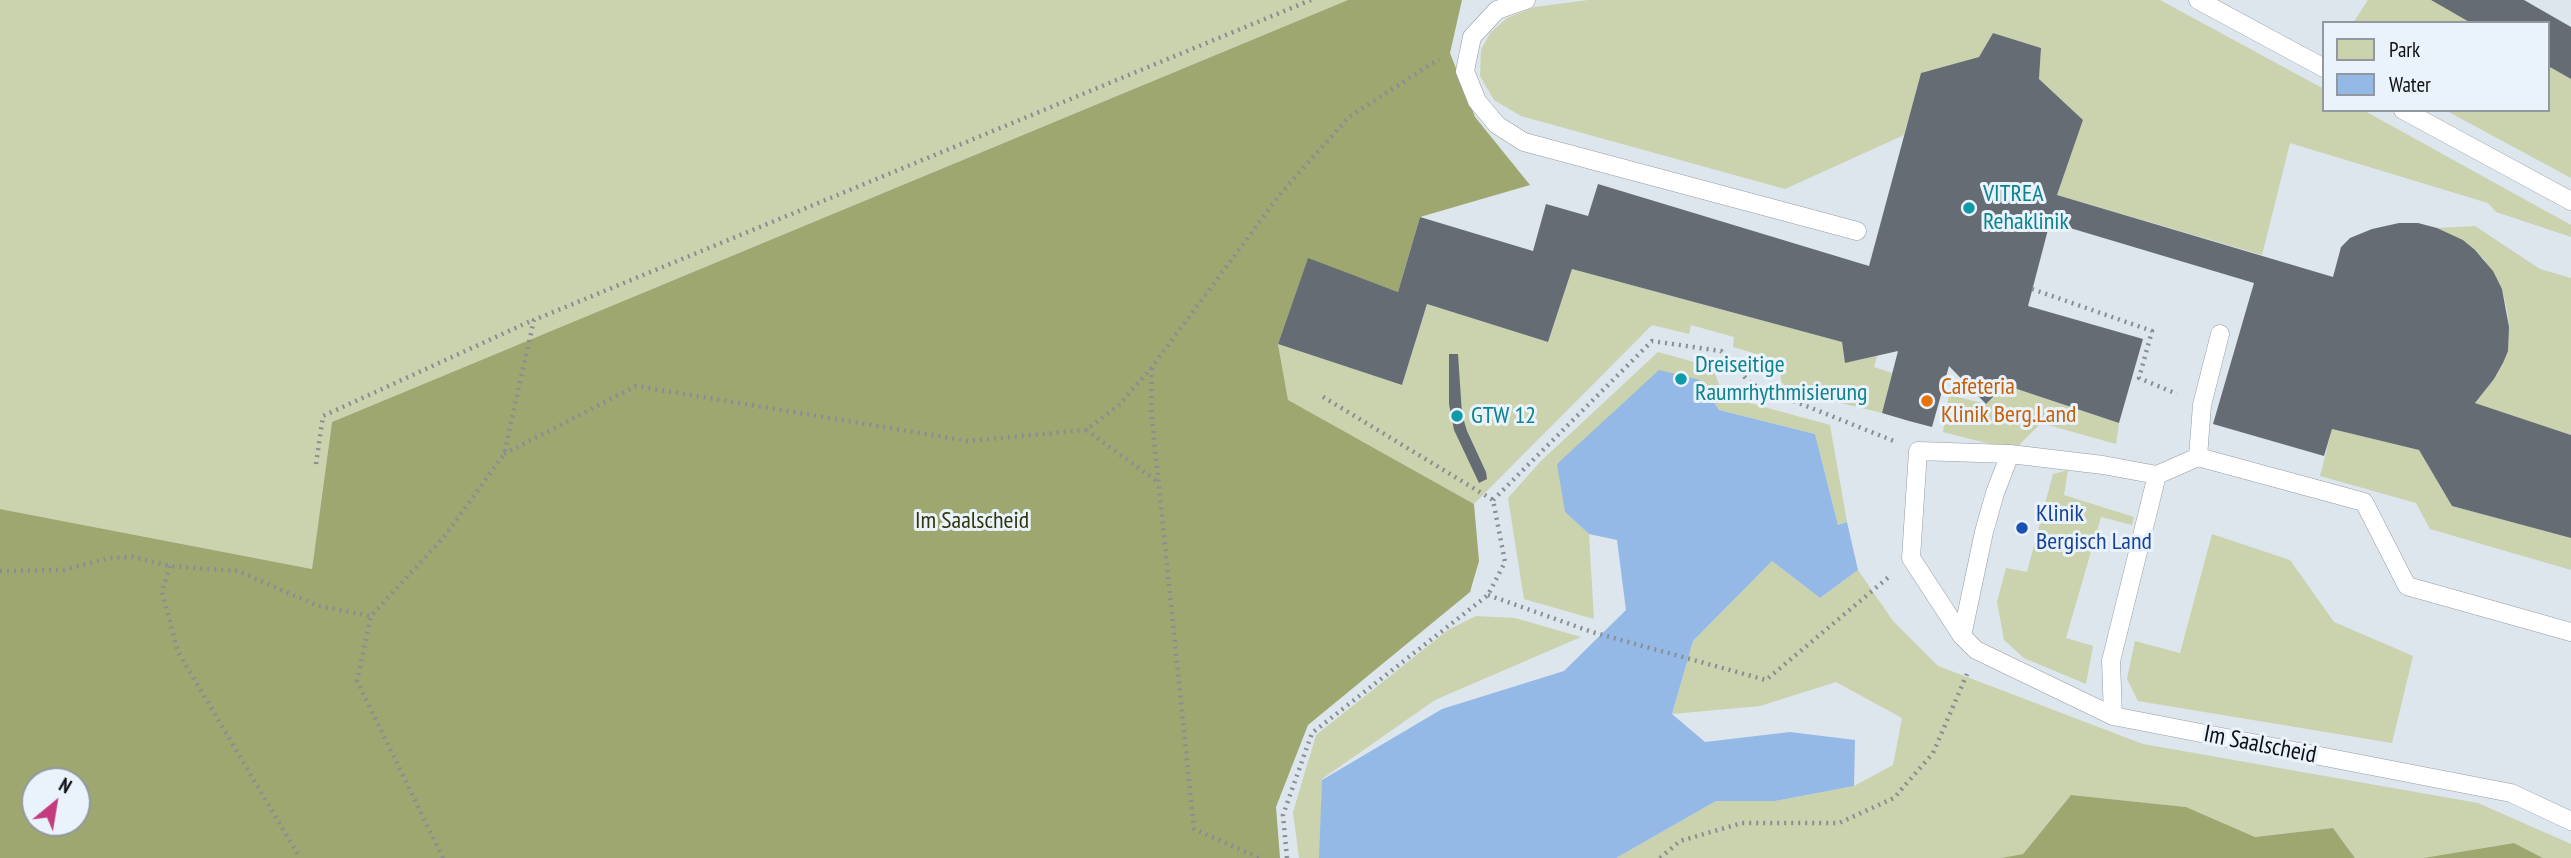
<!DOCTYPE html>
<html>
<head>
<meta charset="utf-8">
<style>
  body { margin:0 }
  #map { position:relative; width:2571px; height:858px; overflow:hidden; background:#dde5ed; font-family:"PT Sans Narrow",sans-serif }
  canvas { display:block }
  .legend { position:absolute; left:2322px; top:21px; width:228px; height:91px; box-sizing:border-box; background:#eaf2fb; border:2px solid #92989e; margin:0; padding:9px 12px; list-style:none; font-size:21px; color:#0e1013 }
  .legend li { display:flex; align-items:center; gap:14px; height:35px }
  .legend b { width:35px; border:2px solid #92989e }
  .north { position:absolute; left:21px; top:767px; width:70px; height:70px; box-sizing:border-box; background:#eaf2fb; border:2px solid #92989e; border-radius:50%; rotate:30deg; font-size:19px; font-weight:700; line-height:28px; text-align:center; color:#0e1013 }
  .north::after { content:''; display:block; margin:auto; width:24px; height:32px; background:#c33d7e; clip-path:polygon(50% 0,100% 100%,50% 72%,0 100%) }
</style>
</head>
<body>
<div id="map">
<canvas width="2571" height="858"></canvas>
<ul class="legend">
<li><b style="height:19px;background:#cbd2ae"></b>Park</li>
<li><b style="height:19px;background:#94b9e6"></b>Water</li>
</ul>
<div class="north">N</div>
</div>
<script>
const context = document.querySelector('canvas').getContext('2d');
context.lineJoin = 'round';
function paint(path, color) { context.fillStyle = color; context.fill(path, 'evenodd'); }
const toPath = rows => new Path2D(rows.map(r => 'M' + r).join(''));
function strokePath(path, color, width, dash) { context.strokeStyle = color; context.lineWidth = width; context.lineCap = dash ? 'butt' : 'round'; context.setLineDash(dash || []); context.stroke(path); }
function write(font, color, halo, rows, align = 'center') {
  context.font = font + ' "PT Sans Narrow",sans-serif'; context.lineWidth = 6; context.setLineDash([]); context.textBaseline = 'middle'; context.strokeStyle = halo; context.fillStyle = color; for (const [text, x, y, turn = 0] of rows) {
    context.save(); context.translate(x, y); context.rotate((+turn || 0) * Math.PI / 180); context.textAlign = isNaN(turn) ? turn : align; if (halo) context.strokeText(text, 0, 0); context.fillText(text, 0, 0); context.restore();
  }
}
paint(toPath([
  [0,0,1348,0,332,422,312,569,0,509],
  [1588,0,2160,0,2324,89,2324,110,2363,110,2571,225,2571,237,2496,212,2488,203,2290,143,2262,255,2057,195,2083,120,2039,79,2041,48,1993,33,1979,57,1921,73,1904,135,1785,189,1521,116,1494,100,1480,76,1481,50,1490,33,1507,18,1535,7],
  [2368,0,2431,0,2471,23,2353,23],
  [2548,66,2571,79,2571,178,2445,110,2548,110],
  [2475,226,2540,269,2571,278,2571,435,2475,403,2494,379,2503,364,2509,327,2507,309,2502,289,2484,259,2463,240,2437,228],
  [1572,269,1842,342,1845,363,1877,356,1874,367,1892,373,1882,413,1788,390,1781,381,1780,361,1733,347,1734,337,1691,325,1689,334,1652,325,1474,504,1288,401,1278,344,1402,385,1427,304,1548,342],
  [1658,352,1712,367,1724,396,1830,425,1847,522,1838,525,1815,434,1719,410,1700,380,1565,512,1589,534,1594,619,1524,599,1508,498,1541,461],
  [2005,385,2119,423,2116,444,2041,423,2014,450,1943,432,1949,395,1986,404],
  [2332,429,2419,450,2452,506,2571,538,2571,570,2430,529,2416,503,2320,476],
  [2068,470,2064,495,2134,517,2132,525,2101,517,2066,638,2093,646,2086,684,2024,658,2004,640,1997,602,2006,568,2027,572,2053,474],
  [2212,534,2290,560,2334,622,2413,656,2392,743,2138,701,2127,679,2135,641,2180,653],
  [1772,561,1820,598,1858,570,1893,621,1938,666,2143,744,2478,803,2571,844,2571,858,2543,858,2514,843,2423,858,2355,858,2333,828,2255,837,2186,807,2071,795,2023,854,2001,858,1616,858,1716,801,1775,801,1854,786,1893,765,1902,718,1836,682,1760,706,1672,714,1693,641],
  [1476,616,1515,618,1581,637,1435,700,1322,779,1320,858,1299,858,1293,812,1316,735,1448,630]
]), '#cbd2ae');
paint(toPath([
  [1348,0,1462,0,1450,53,1475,117,1530,185,1420,217,1398,292,1308,259,1278,344,1288,400,1474,504,1479,561,1470,592,1308,725,1276,807,1280,858,0,858,0,509,312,569,332,422],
  [35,781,77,781,77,823,35,823],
  [2071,795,2186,807,2255,837,2333,828,2355,858,2001,858,2023,854],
  [2514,843,2543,858,2423,858]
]), '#9ea770');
paint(toPath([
  [1659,370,1700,380,1719,410,1815,434,1838,525,1847,522,1858,570,1820,598,1772,561,1693,641,1672,714,1705,742,1790,732,1855,740,1854,786,1775,801,1716,801,1616,858,1319,858,1322,780,1442,709,1564,671,1626,610,1617,540,1589,534,1565,512,1557,464]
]), '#94b9e6');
paint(toPath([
  [2431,0,2524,0,2571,27,2571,79,2548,66,2548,23,2471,23],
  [1993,33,2041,48,2039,79,2083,120,2057,195,2333,277,2341,247,2350,238,2372,229,2399,223,2418,223,2437,228,2463,240,2475,250,2493,271,2502,289,2509,327,2508,351,2503,363,2494,379,2475,403,2571,435,2571,538,2452,506,2419,450,2332,429,2324,456,2213,424,2254,283,2050,222,2028,306,2143,339,2119,423,2005,385,1986,404,1949,366,1932,427,1909,421,1882,413,1898,351,1845,363,1842,342,1572,269,1548,342,1427,304,1402,385,1278,344,1308,258,1398,292,1420,217,1533,251,1546,204,1588,216,1598,184,1869,266,1921,73,1979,57],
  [1449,354,1458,354,1462,414,1467,431,1486,472,1487,479,1479,483,1454,430,1449,404]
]), '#666c74');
const service = toPath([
  [1526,0,1497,10,1472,37,1465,71,1477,101,1497,125,1524,142,1857,231],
  [2198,0,2324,68],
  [2403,110,2571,201],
  [2198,457,2202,405,2220,334],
  [2571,632,2407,586,2364,502,2198,457,2157,475,2103,465,2010,454,1918,451,1911,558,1962,636,1976,650,2113,716,2511,793,2571,821],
  [1962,636,1984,532,1995,493,2010,454],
  [2113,716,2111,661,2157,475]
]);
strokePath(service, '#959ca4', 19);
strokePath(toPath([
  [2032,289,2152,331,2139,378,2177,394],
  [1152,368,1151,409,1194,829,1259,858],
  [1086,430,1158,482],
  [504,454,636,386,968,441,1086,430,1119,405,1152,367,1281,193,1349,117,1439,59],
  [316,464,323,416,533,320],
  [1493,500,1652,341,1721,351,1751,384,1894,441],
  [170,566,162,592,178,652,300,858],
  [0,571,63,570,110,558,133,557,170,566,238,571,318,606,371,616],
  [1488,595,1592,632,1766,680,1891,575],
  [443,858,357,681,371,616,444,537,504,454,534,320,1311,0],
  [1287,858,1283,815,1312,733,1488,595,1505,562,1493,500,1320,395],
  [1660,858,1680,841,1742,823,1839,823,1894,798,1933,753,1967,674]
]), '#898e94', 4.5, [2, 5]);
strokePath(service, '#fff', 18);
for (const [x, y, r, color] of [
  [1969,208,7,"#0f9aa8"],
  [1681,379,7,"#0f9aa8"],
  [1927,401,7,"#e8710a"],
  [1457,416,7,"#0f9aa8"],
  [2022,528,7,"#1a4fb4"]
]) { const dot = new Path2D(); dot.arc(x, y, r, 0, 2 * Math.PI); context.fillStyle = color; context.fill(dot); strokePath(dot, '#eaf2fb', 2.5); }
write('24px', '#0d838f', '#eaf2fb', [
  ["VITREA",1983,194],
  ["Rehaklinik",1983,222],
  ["Dreiseitige",1695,365],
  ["Raumrhythmisierung",1695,393],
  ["GTW 12",1471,416]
], 'left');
write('24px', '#c56008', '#eaf2fb', [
  ["Cafeteria",1941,387],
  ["Klinik Berg.Land",1941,415]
], 'left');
write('24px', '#164399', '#eaf2fb', [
  ["Klinik",2036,514],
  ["Bergisch Land",2036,542]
], 'left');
write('24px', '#30360a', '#eaf2fb', [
  ["Im Saalscheid",972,521]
]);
write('24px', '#0e1013', '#eaf2fb', [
  ["Im Saalscheid",2260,745,11]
]);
</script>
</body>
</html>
